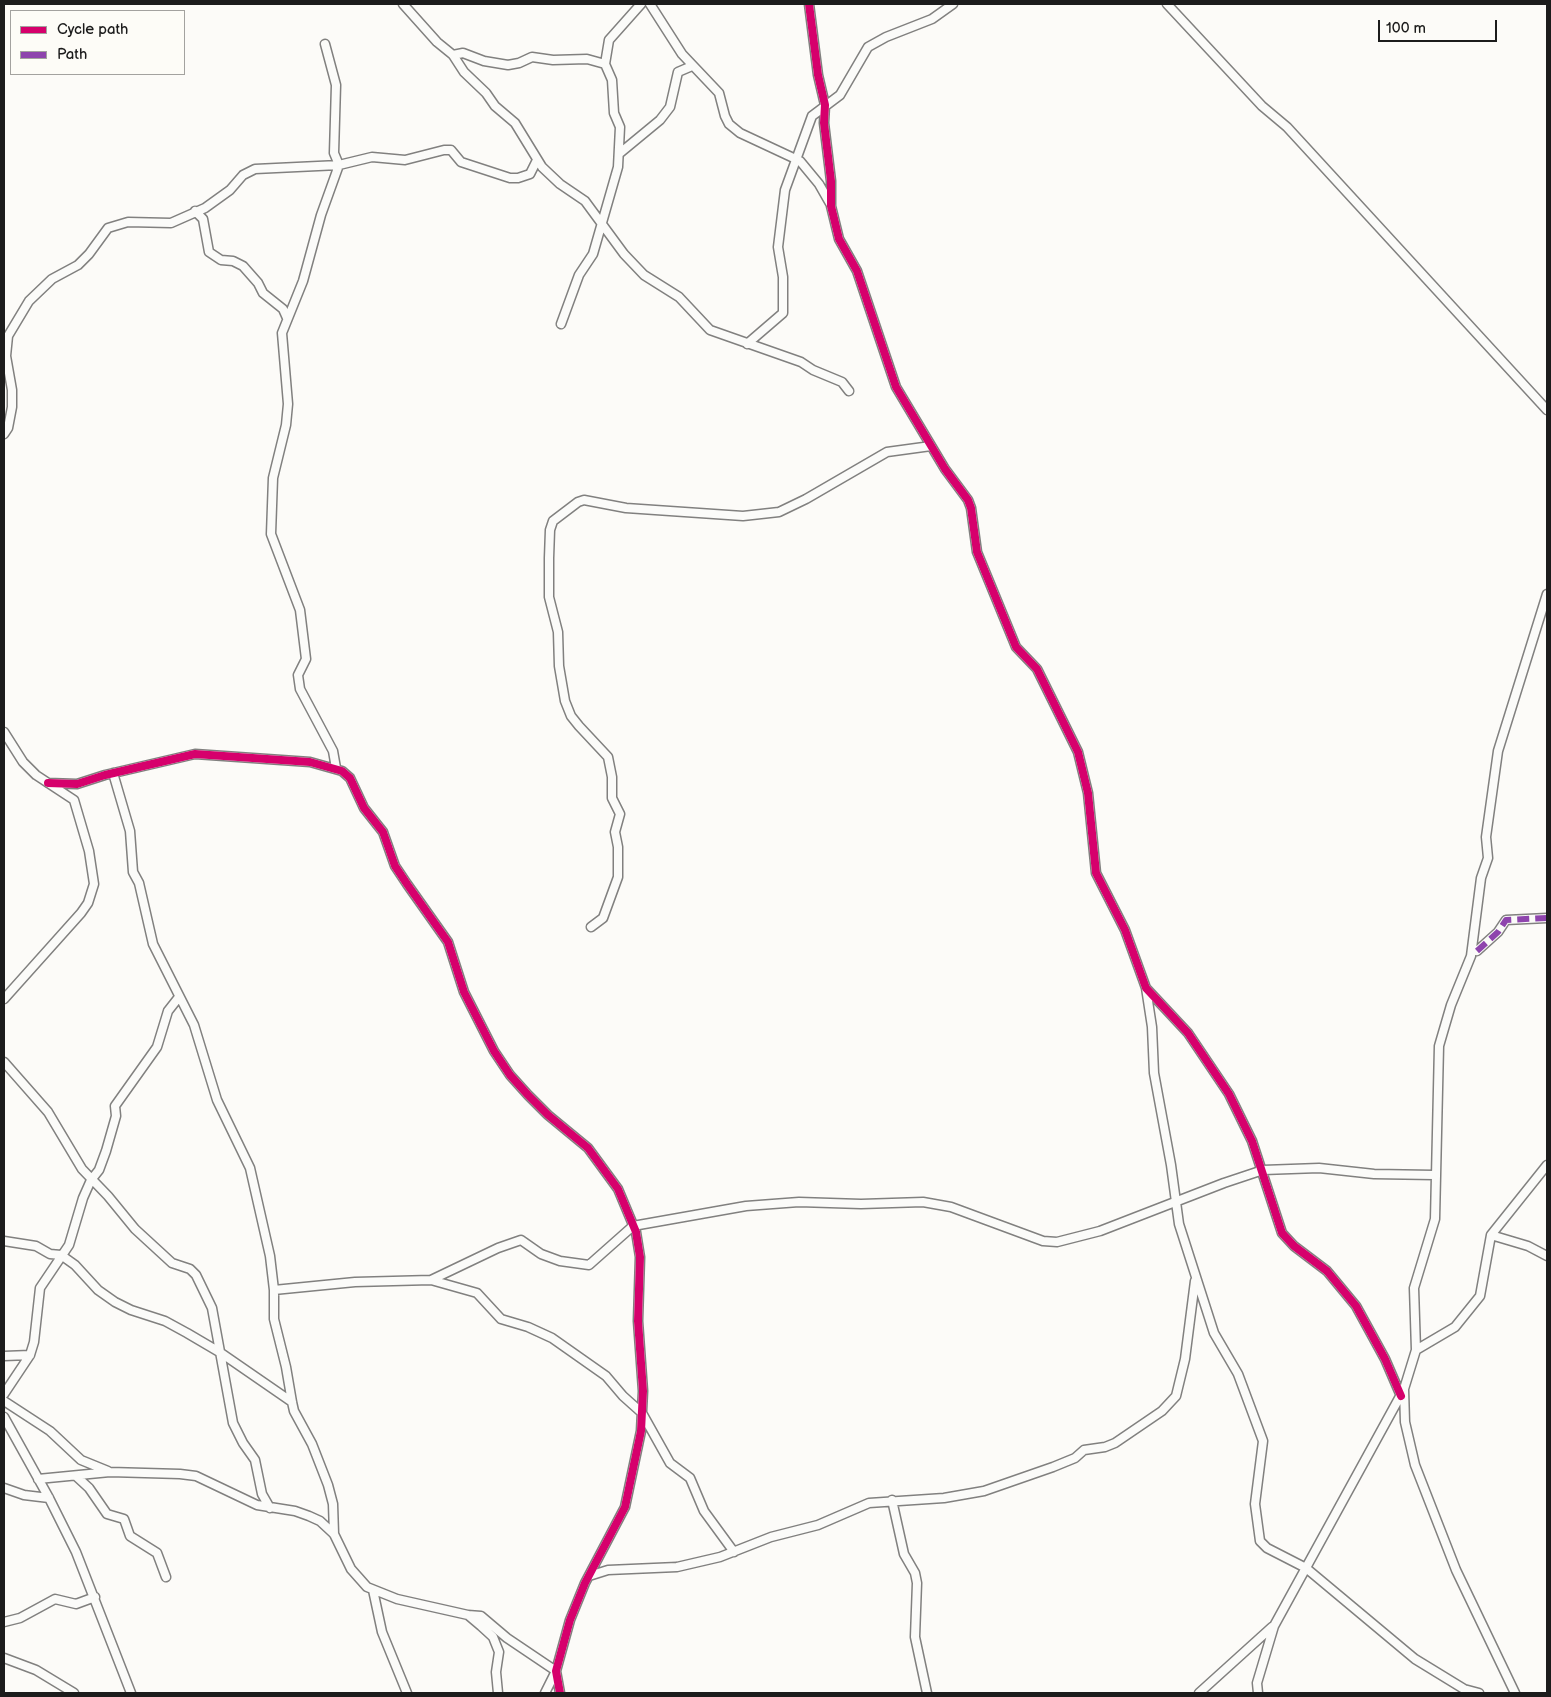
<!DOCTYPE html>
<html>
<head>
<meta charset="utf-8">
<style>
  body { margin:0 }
  #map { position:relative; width:1551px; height:1697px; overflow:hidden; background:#fcfbf8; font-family:"Balsamiq Sans",sans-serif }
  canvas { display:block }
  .frame { position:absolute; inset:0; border:5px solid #1c1c1c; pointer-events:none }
  .legend { position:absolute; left:10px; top:10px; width:175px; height:65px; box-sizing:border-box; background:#fdfcf7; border:1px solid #a3a29f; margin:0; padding:6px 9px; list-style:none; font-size:15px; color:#1c1c1c }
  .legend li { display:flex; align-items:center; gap:10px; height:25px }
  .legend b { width:25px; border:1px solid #a3a29f }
  .scale { position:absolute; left:1378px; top:20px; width:119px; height:22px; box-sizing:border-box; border:2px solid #1c1c1c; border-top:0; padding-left:6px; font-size:15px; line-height:18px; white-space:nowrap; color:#1c1c1c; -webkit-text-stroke:4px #fdfcf7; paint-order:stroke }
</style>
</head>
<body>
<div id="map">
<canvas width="1551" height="1697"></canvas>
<div class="frame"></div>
<ul class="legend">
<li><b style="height:6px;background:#d6006c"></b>Cycle path</li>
<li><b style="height:6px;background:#8e44ad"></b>Path</li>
</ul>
<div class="scale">100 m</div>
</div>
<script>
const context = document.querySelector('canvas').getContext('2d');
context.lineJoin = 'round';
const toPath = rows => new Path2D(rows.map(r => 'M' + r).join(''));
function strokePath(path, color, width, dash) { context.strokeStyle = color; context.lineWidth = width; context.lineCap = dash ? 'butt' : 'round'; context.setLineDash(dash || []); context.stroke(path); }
const street = toPath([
  [403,4,437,42,453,55,464,72,486,93,495,106,515,123,542,167,560,184,585,201,624,254,644,275,679,297,710,330,801,362,813,370,842,382,849,391],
  [650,4,682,54,719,93,725,116,729,124,740,133,800,161,819,184,831,205],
  [809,4,818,75,825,105,824,123,831,181,831,206,839,239,857,271,896,387,945,469,968,500,971,508,977,552,1016,647,1037,669,1078,752,1088,793,1096,873,1125,930,1146,988,1188,1033,1229,1094,1252,1141,1282,1233,1294,1246,1327,1271,1356,1306,1385,1359,1401,1396],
  [1167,4,1262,106,1287,127,1547,410],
  [325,44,336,85,334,153,339,165,321,215,303,281,282,333,288,404,286,425,273,478,271,534,300,610,306,659,298,675,300,689,333,751,336,768],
  [453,55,463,53,484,61,508,65,519,63,532,57,553,60,587,59,605,64],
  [620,153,660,120,670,107,678,72,692,66],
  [195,211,203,219,209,252,221,260,233,261,243,266,258,283,263,293,283,309,287,318],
  [561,324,579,275,593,254,618,167,620,127,614,113,612,80,605,64,609,40,641,4],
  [747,344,783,313,783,277,778,247,785,190,812,116,840,95,868,47,886,37,932,19,953,4],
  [4,434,8,428,12,407,12,390,6,356,8,336,29,301,52,279,78,265,89,254,108,228,128,222,171,223,205,208,230,190,243,175,255,169,339,165,372,157,405,160,444,150,451,150,461,162,510,178,518,178,530,174,537,160],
  [4,732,23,762,36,775,74,800,89,851,94,884,88,903,81,913,4,999],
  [113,773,130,831,133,872,139,883,153,944,194,1025,217,1100,250,1168,270,1256,274,1290,274,1319,286,1367,292,1402,294,1411,312,1444,328,1485,333,1504,334,1534],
  [48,783,77,784,105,775,195,754,310,762,342,771,350,778,364,808,383,832,395,866,407,884,448,942,464,992,494,1051,510,1075,528,1095,548,1115,588,1148,618,1189,636,1232,640,1257,638,1321,643,1391,641,1431,625,1507,585,1583,570,1620,556,1671,560,1693],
  [591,927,603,918,618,877,618,847,615,832,620,814,612,798,612,777,608,757,579,726,571,716,565,701,559,666,558,632,549,597,549,558,550,530,553,521,578,502,584,500,626,508,743,516,779,512,806,499,887,452,931,446],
  [1477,951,1498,932,1506,920,1547,918],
  [1146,988,1152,1027,1154,1073,1171,1165,1179,1224,1214,1333,1238,1374,1263,1441,1255,1504,1260,1541,1267,1548,1306,1568,1415,1659,1464,1689,1479,1693],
  [4,1062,48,1112,82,1169,108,1196,135,1229,172,1263,190,1269,196,1275,212,1308,233,1423,243,1443,255,1460,262,1494,270,1508],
  [1491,1235,1528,1246,1547,1256],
  [4,1241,36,1246,50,1254,61,1255,75,1265,98,1290,115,1302,131,1310,165,1321,187,1333,221,1353,292,1402],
  [431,1280,477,1293,501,1319,528,1327,552,1338,606,1376,623,1396,642,1413,670,1463,690,1478,704,1511,734,1552],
  [274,1290,355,1282,431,1280,498,1248,521,1240,541,1254,560,1261,589,1265,633,1226,746,1206,799,1202,861,1204,923,1202,951,1207,1043,1241,1057,1242,1100,1231,1224,1183,1263,1170,1319,1168,1374,1174,1434,1175],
  [1416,1350,1414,1288,1435,1219,1439,1046,1451,1005,1471,956,1481,878,1488,858,1486,837,1498,751,1547,594],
  [4,1356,30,1355],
  [4,1394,30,1355,34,1342,40,1288,69,1245,83,1198,91,1180,99,1170,106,1151,116,1116,115,1106,157,1047,168,1011,179,997],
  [4,1401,50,1431,81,1460,108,1471],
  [4,1417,49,1498,76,1552,131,1693],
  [76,1476,89,1488,107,1514,124,1519,130,1536,157,1553,166,1577],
  [38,1479,110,1472,180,1474,196,1476,257,1505,295,1511,309,1516,320,1521,334,1534,351,1569,367,1587,397,1599,468,1615,481,1626,493,1637,499,1652,496,1672,498,1693],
  [4,1488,24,1495,49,1498],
  [892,1500,904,1554,915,1573,917,1583,915,1637,927,1693],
  [589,1576,608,1570,677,1567,720,1557,771,1537,818,1525,869,1503,944,1498,984,1491,1053,1467,1075,1458,1084,1450,1105,1447,1115,1443,1162,1411,1176,1396,1185,1359,1195,1281],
  [373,1590,382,1632,407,1693],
  [468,1615,481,1616,507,1638,556,1671,545,1693],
  [4,1622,20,1618,55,1599,76,1604,95,1597],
  [4,1658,36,1670,74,1693],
  [1199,1693,1272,1627],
  [1258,1693,1257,1683,1274,1626,1403,1391],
  [1515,1693,1456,1570,1415,1465,1405,1422,1404,1389,1416,1350,1455,1327,1480,1296,1491,1235,1547,1165]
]);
strokePath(street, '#81807f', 11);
strokePath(street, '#fbfbf9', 8);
strokePath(toPath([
  [1477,951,1498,932,1506,920,1547,918]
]), '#8e44ad', 6, [12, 6]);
strokePath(toPath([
  [809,4,818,75,825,105,824,123,831,181,831,206,839,239,857,271,896,387,945,469,968,500,971,508,977,552,1016,647,1037,669,1078,752,1088,793,1096,873,1125,930,1146,988,1188,1033,1229,1094,1252,1141,1282,1233,1294,1246,1327,1271,1356,1306,1385,1359,1401,1396],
  [48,783,77,784,105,775,195,754,310,762,342,771,350,778,364,808,383,832,395,866,407,884,448,942,464,992,494,1051,510,1075,528,1095,548,1115,588,1148,618,1189,636,1232,640,1257,638,1321,643,1391,641,1431,625,1507,585,1583,570,1620,556,1671,560,1693]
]), '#d6006c', 8);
</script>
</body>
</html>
